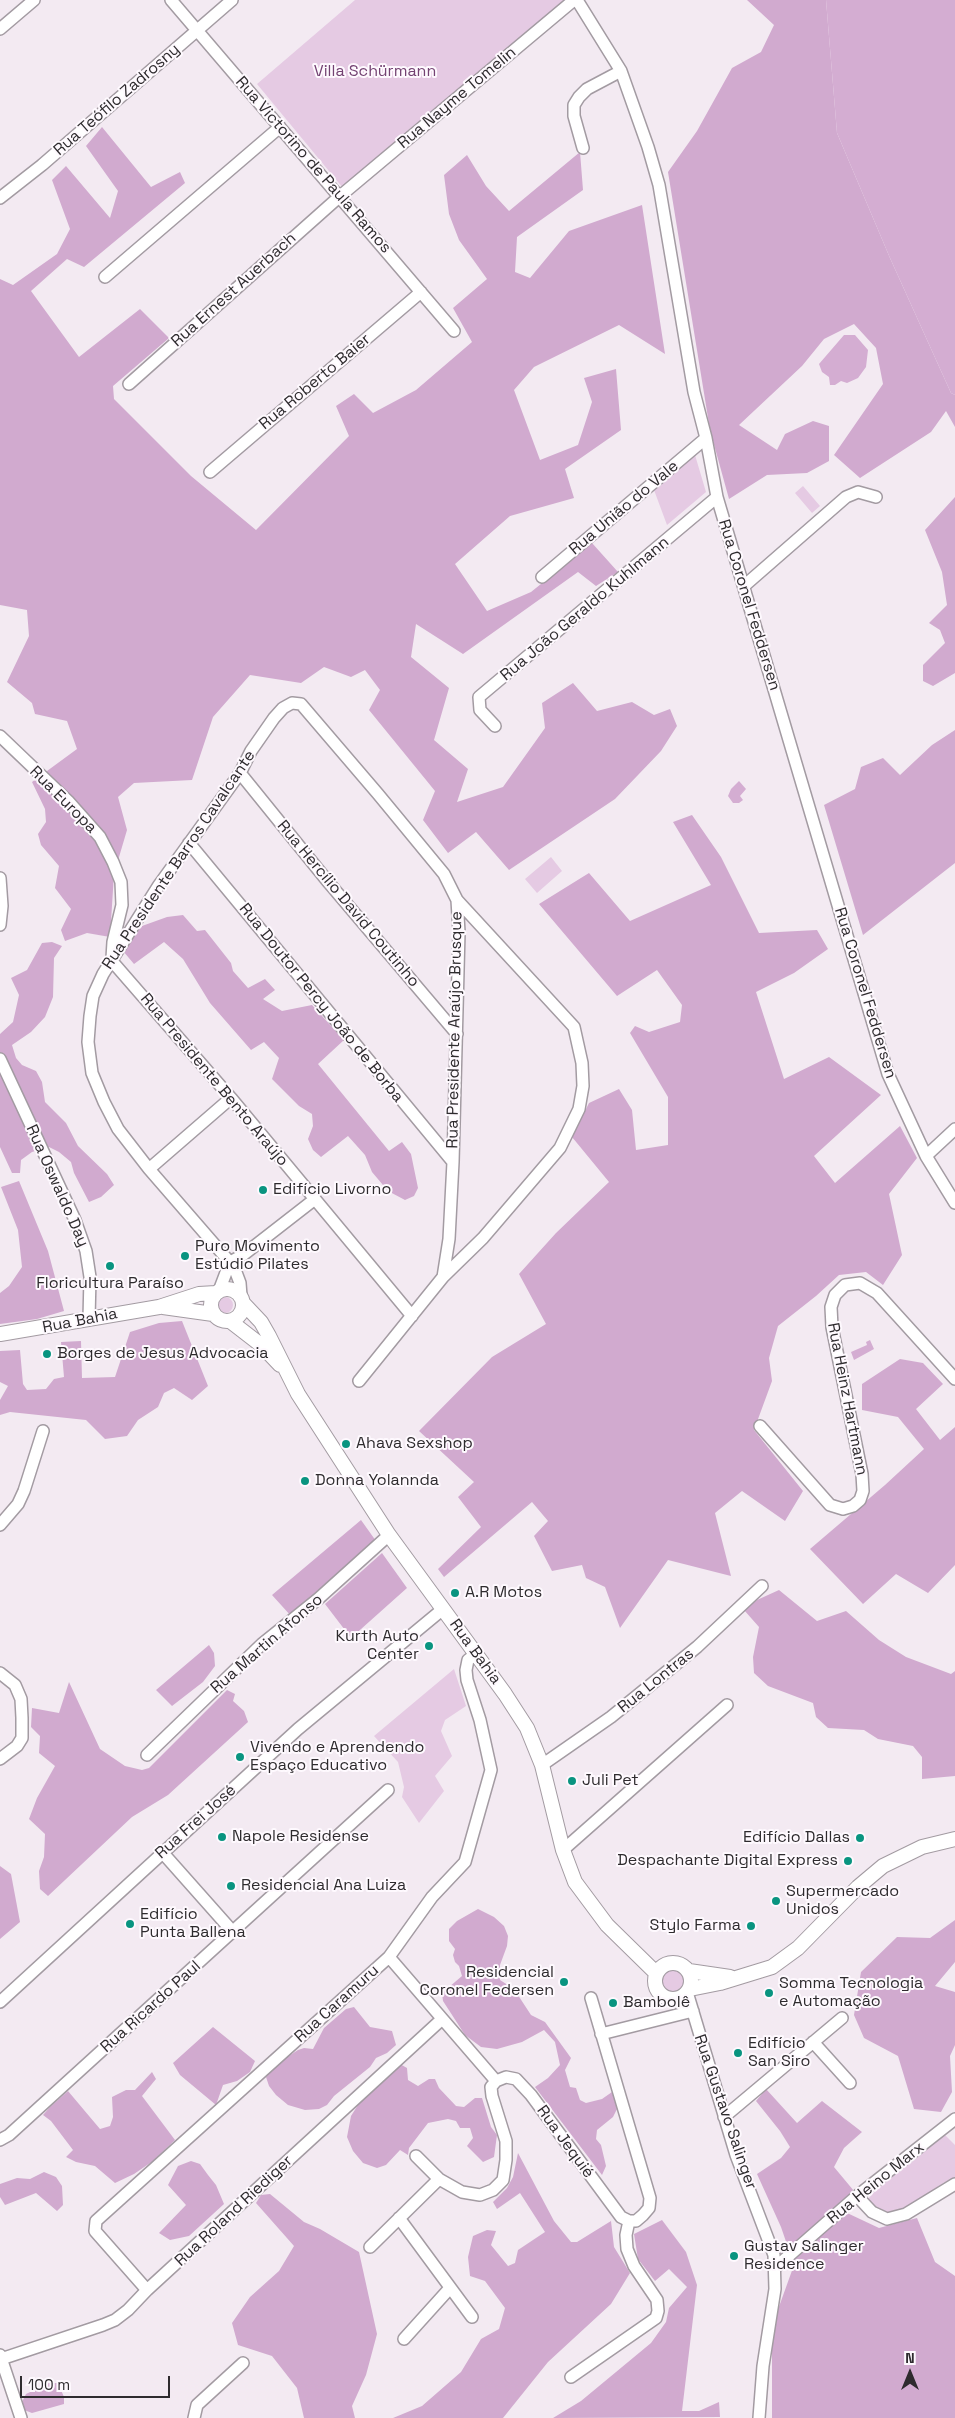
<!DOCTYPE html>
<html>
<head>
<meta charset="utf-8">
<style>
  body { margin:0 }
  #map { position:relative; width:955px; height:2418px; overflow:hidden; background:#f3eaf2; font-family:"Space Grotesk",sans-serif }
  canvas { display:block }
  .north { position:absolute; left:885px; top:2348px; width:50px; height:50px; -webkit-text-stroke:4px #fef9fe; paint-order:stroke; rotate:0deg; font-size:14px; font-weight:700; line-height:20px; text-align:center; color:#2e2b2e }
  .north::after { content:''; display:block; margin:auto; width:18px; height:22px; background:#2e2b2e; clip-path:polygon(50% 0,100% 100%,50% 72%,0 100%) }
  .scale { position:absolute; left:20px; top:2376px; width:150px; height:22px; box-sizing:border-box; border:2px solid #2e2b2e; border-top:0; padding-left:6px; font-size:15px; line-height:18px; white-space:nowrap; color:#2e2b2e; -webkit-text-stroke:4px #fef9fe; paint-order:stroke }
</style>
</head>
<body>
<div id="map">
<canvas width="955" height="2418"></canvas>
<div class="north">N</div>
<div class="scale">100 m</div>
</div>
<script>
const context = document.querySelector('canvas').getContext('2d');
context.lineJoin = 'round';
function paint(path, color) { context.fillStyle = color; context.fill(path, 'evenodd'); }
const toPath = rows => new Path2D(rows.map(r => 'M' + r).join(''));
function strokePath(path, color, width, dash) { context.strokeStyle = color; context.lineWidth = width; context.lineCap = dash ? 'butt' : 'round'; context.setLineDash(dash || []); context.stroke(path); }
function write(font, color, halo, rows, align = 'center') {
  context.font = font + ' "Space Grotesk",sans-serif'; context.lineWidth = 4; context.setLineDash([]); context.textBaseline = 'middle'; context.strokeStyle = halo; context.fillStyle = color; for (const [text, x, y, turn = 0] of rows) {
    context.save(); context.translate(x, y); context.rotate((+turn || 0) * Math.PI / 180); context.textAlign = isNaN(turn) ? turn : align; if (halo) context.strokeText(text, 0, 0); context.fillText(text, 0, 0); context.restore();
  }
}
paint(toPath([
  [355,0,565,0,343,188,257,84],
  [695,455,706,492,667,525,654,490],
  [803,486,820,506,812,513,795,493],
  [551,857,562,871,537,893,525,879],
  '217 1305a8 8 0 1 1 16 0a8 8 0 1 1-16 0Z',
  [454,1669,466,1706,445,1720,441,1731,452,1756,435,1776,444,1791,419,1823,402,1797,404,1787,398,1762,374,1736],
  '662 1981a11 11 0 1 1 22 0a11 11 0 1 1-22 0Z',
  [944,2134,955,2145,955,2177,943,2183,902,2212,885,2215,864,2203,888,2178,912,2162]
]), '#e5cae3');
paint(toPath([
  [747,0,826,0,837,133,890,258,951,393,955,395,955,427,946,411,931,432,860,478,834,455,883,384,876,348,854,324,824,339,802,366,739,425,777,450,785,434,813,421,829,426,829,461,807,473,767,475,729,499,710,430,668,172,697,131,732,68,761,52,774,25],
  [102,127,151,187,180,172,185,183,84,267,67,259,31,291,79,357,140,309,169,338,113,386,114,399,191,476,256,530,349,436,336,406,354,394,373,413,416,390,472,342,453,308,487,279,459,240,449,214,444,175,467,155,486,186,509,211,580,152,583,190,517,237,515,272,530,278,569,231,642,205,665,354,619,325,534,367,514,390,540,460,578,445,592,402,584,378,616,369,621,430,565,469,574,498,510,516,455,564,487,611,531,592,592,543,618,572,596,586,578,572,463,654,416,624,411,657,449,688,434,740,468,769,457,802,503,787,545,728,542,703,573,683,597,711,632,702,654,715,670,709,677,726,661,751,615,799,509,870,476,832,448,853,423,820,435,791,369,710,380,690,365,670,351,677,324,667,301,683,250,675,213,717,192,780,134,783,118,797,127,830,114,874,110,937,87,933,65,941,61,930,71,909,55,888,59,866,41,845,38,834,46,822,45,809,32,782,77,749,67,721,35,714,32,703,7,682,29,636,27,610,0,605,0,279,13,285,57,254,70,229,52,180,66,166,110,218,118,191,86,146],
  [955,497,955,673,933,686,923,681,923,665,945,643,940,630,929,623,947,605,942,572,925,530],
  [955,730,955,863,863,935,824,805,855,789,861,767,883,758,900,775,932,745],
  [692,815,721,857,759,933,817,930,828,949,794,973,756,992,784,1079,829,1057,881,1095,814,1156,835,1183,900,1126,917,1158,889,1194,902,1255,883,1285,866,1272,839,1275,816,1296,778,1326,769,1358,772,1381,754,1430,803,1491,785,1521,742,1491,715,1513,731,1576,668,1560,620,1628,605,1587,586,1578,582,1565,552,1571,534,1536,548,1521,532,1502,444,1577,438,1569,481,1527,458,1497,474,1482,419,1431,492,1357,546,1324,519,1274,556,1233,609,1182,572,1137,589,1103,619,1089,632,1110,636,1150,668,1145,668,1097,630,1033,635,1026,649,1032,680,1022,682,1005,657,970,617,996,539,904,589,873,630,921,711,885,673,822],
  [183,915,197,931,205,930,231,963,233,971,248,988,265,979,275,990,263,999,282,1011,312,1005,344,1040,318,1064,389,1151,402,1142,411,1154,418,1188,414,1196,405,1200,388,1191,372,1172,365,1155,348,1136,321,1157,313,1150,308,1139,313,1126,312,1114,299,1106,272,1079,279,1058,264,1042,251,1050,210,1003,183,959,164,942,134,964,123,951,142,926,167,917],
  [52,942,62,946,54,958,53,997,45,1017,31,1032,12,1045,16,1058,22,1065,36,1071,42,1082,45,1102,66,1123,78,1146,107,1174,114,1185,101,1197,89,1202,74,1173,71,1162,59,1152,49,1147,32,1152,21,1160,20,1173,12,1173,0,1147,0,1034,13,1022,19,995,11,978,27,970,42,943],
  [19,1181,48,1251,64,1311,37,1319,0,1324,0,1293,9,1286,22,1267,18,1230,1,1187],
  [182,1321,208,1386,192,1400,174,1388,164,1393,158,1407,138,1420,127,1436,105,1439,86,1420,10,1412,0,1415,0,1400,8,1386,0,1382,0,1351,20,1350,23,1384,27,1390,46,1389,54,1379,64,1377,61,1342,81,1341,82,1378,115,1377,130,1332,159,1323],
  [900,1359,923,1363,943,1384,916,1409,940,1440,955,1427,955,1565,928,1593,896,1574,863,1604,810,1549,885,1485,924,1449,898,1417,862,1410,862,1384],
  [361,1520,376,1541,291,1616,272,1595],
  [382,1553,407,1588,351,1638,325,1604],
  [779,1590,817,1621,846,1611,879,1640,906,1657,951,1674,955,1671,955,1776,922,1779,922,1757,913,1746,878,1739,864,1730,828,1728,816,1717,813,1703,768,1686,754,1673,753,1657,759,1627,744,1610,757,1600],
  [209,1645,214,1653,215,1666,203,1682,172,1706,156,1690],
  [69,1682,100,1749,125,1766,142,1770,149,1768,227,1690,235,1694,233,1701,244,1711,248,1722,168,1795,132,1817,48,1896,40,1889,39,1871,44,1857,45,1834,29,1819,37,1798,55,1766,39,1753,40,1736,31,1727,32,1708,59,1713],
  [0,1866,11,1874,20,1922,0,1939],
  [478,1909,494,1917,504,1926,508,1936,507,1946,500,1965,500,1980,514,1989,531,2015,545,2022,571,2058,565,2070,570,2087,576,2088,580,2100,586,2103,602,2099,612,2092,617,2109,613,2117,597,2130,596,2139,601,2145,606,2166,602,2175,535,2087,548,2078,560,2065,555,2042,544,2030,522,2042,497,2049,481,2047,465,2035,443,2001,442,1993,462,1976,459,1966,455,1962,453,1955,455,1949,449,1941,449,1929,457,1921],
  [955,1920,955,1962,935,1986,955,1992,955,2045,950,2056,952,2092,941,2112,914,2109,898,2056,864,2038,854,2015,861,1972,897,1937,930,1938],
  [354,2007,370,2027,392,2031,396,2045,387,2053,376,2058,370,2067,334,2096,327,2105,319,2109,305,2110,288,2105,276,2095,269,2086,266,2077,278,2063,298,2050,304,2048,313,2049,324,2028,346,2009],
  [213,2027,255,2061,250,2072,237,2081,223,2085,216,2105,180,2075,173,2063],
  [400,2064,407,2068,408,2080,418,2086,429,2079,435,2079,439,2088,456,2106,464,2107,475,2098,482,2098,491,2127,497,2135,494,2157,483,2162,467,2146,473,2138,470,2128,460,2128,456,2121,448,2119,428,2123,409,2148,408,2155,400,2150,386,2165,377,2168,363,2163,353,2151,347,2137,351,2116,358,2105],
  [152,2072,156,2079,142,2096,175,2140,153,2161,134,2174,115,2183,95,2166,76,2162,66,2157,73,2150,51,2121,43,2115,50,2107,68,2091,100,2129,110,2126,113,2117,112,2097,126,2090,135,2090],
  [766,2089,797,2123,822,2101,862,2132,844,2148,834,2167,854,2191,845,2212,879,2228,917,2218,935,2262,955,2276,955,2418,772,2418,772,2346,776,2315,794,2265,781,2227,757,2174,781,2158,790,2147,780,2131,756,2101],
  [518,2153,554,2221,571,2242,577,2242,611,2221,614,2247,630,2273,611,2304,548,2362,503,2418,393,2418,422,2406,461,2372,481,2339,499,2329,505,2308,485,2281,470,2276,468,2257,473,2236,487,2230,496,2231,491,2245,508,2266,515,2263,518,2250,545,2232,520,2193,497,2209,493,2202,507,2188,513,2177],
  [191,2161,200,2164,208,2175,216,2185,224,2204,189,2236,170,2240,159,2233,186,2205,168,2185,178,2166],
  [44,2172,56,2177,62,2186,63,2205,57,2211,36,2193,5,2205,0,2197,0,2184,17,2178,30,2179],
  [270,2194,304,2222,320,2229,359,2252,377,2334,366,2375,352,2406,355,2418,304,2418,297,2388,272,2356,238,2345,232,2323,250,2297,279,2271,294,2246,256,2203,261,2195],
  [662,2220,686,2252,697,2285,682,2411,699,2411,719,2402,720,2417,553,2418,581,2401,651,2343,666,2322,669,2308,687,2287,669,2269,655,2281,638,2259,634,2234],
  [49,2383,58,2383,64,2397,64,2404,32,2413,24,2410,22,2402,26,2394]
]), '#d1aacf');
paint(toPath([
  [826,0,955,0,955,395,951,393,890,258,837,133],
  [844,335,855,335,868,350,866,367,858,378,847,383,841,381,835,385,830,385,829,377,822,372,819,364],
  [739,781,746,789,740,796,743,800,739,803,733,803,728,796,731,789],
  [870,1340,874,1349,854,1360,851,1352,867,1345,866,1342]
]), '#d4add2');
const minor = toPath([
  [171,0,454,331],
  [577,0,621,71,648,147,659,185,694,392,706,438,717,497,888,1074,926,1156,955,1203],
  [0,29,34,0],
  [583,148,574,116,574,105,579,97,587,89,621,71],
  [0,198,42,165,232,0],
  [105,277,280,127],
  [129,384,339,197,574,0],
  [210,472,421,292],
  [542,577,706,438],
  [744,586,846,497,858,492,876,497],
  [495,726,480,710,479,697,717,497],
  [0,736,68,801,100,837,113,862,121,882,122,905,113,942,112,958],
  [240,773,329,883,457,1034],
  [189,843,453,1162],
  [0,878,2,906,0,925],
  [111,960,231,1098,412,1316],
  [0,1059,75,1220,86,1251,90,1277,89,1319],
  [926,1156,955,1129],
  [149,1169,231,1098],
  [230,1262,243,1255,315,1199],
  [219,1291,230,1262],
  [241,1296,240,1283,234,1267,149,1169,118,1129,104,1102,92,1073,88,1042,90,1016,93,996,103,974,159,885,240,773,251,751,274,718,283,708,292,703,301,704,378,794,444,874,457,900,459,932,453,1162,449,1239,443,1277],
  [359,1381,443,1277,483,1238,560,1148,579,1109,583,1086,582,1063,574,1027,457,900],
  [760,1426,830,1505,843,1509,853,1506,860,1500,863,1491,862,1474,832,1327,831,1307,835,1295,845,1285,860,1283,877,1293,955,1379],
  [0,1525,18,1504,24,1491,43,1431],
  [0,1673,15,1685,21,1699,22,1718,22,1738,17,1746,0,1759],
  [147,1755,262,1644,318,1599,389,1535],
  [542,1765,611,1717,697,1647,762,1586],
  [563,1850,727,1705],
  [162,1852,233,1932],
  [389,1957,496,2081],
  [687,1992,736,2155,774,2255,775,2289,763,2366,759,2418],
  [673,1999,693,2011],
  [0,2002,298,1729,443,1609],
  [601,2034,693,2011],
  [813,2042,850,2083],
  [724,2117,842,2018],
  [0,2140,9,2135,388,1790],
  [416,2156,439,2179,462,2192,480,2195,493,2190,503,2180,506,2160,506,2141,492,2096,491,2087,496,2081,506,2077,516,2079,531,2095,621,2217,629,2221,636,2221,643,2215,649,2208,650,2198,591,1998],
  [857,2196,872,2212,887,2219,906,2214,955,2184],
  [399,2218,472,2317],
  [370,2247,439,2179],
  [776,2267,857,2196,955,2119],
  [147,2290,95,2231,96,2221,389,1957,432,1897,465,1862,491,1770,480,1720,467,1680,466,1670,468,1660,476,1654],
  [404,2339,450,2288],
  [0,2355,21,2418],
  [1,2359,103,2325,115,2320,128,2310,147,2290,441,2020],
  [571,2377,656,2318,658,2311,657,2300,634,2266,627,2249,626,2235,629,2221],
  [194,2418,197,2405,243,2363]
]);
const major = toPath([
  '211 1305a16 16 0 1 1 32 0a16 16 0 1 1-32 0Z',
  [244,1304,261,1322,269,1336,298,1394,389,1535,505,1694,527,1728,542,1765,563,1850,575,1882,607,1925,656,1973],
  [163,1307,213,1314],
  [230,1321,261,1345,280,1365],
  [0,1334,159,1307,199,1294,216,1293],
  '655 1981a18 18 0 1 1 36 0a18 18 0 1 1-36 0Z',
  [689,1971,730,1977],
  [690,1989,720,1983,772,1967,798,1948,858,1887,883,1866,922,1847,955,1839]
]);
strokePath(minor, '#a39ba2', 14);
strokePath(major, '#a39ba2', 16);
strokePath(minor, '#fff', 11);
strokePath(major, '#fff', 14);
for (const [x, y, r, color] of [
  [263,1190,5,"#099480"],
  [185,1256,5,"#099480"],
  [110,1266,5,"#099480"],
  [47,1354,5,"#099480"],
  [346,1444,5,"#099480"],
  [305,1481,5,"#099480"],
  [455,1593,5,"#099480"],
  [429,1646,5,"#099480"],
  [240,1757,5,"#099480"],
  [572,1781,5,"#099480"],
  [222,1837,5,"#099480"],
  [860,1838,5,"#099480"],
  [848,1861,5,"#099480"],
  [231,1886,5,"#099480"],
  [776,1901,5,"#099480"],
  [130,1924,5,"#099480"],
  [751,1926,5,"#099480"],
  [564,1982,5,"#099480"],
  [769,1993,5,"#099480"],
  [613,2003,5,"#099480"],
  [738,2053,5,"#099480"],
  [734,2256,5,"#099480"]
]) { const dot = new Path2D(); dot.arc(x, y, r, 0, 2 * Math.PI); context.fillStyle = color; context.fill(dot); strokePath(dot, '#fef9fe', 2); }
write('16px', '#734272', '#fef9fe', [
  ["Villa Schürmann",375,72]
]);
write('16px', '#2e2b2e', '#fef9fe', [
  ["Rua Nayme Tomelin",457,98,-40],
  ["Rua Teófilo Zadrosny",117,100,-41],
  ["Rua Victorino de Paula Ramos",313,165,49],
  ["Rua Ernest Auerbach",234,290,-42],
  ["Rua Roberto Baier",315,382,-40],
  ["Rua União do Vale",624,508,-40],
  ["Rua Coronel Feddersen",749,605,73],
  ["Rua João Geraldo Kuhlmann",585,609,-40],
  ["Rua Europa",63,800,45],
  ["Rua Presidente Barros Cavalcante",179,860,-56],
  ["Rua Hercílio David Coutinho",348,904,50],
  ["Rua Coronel Feddersen",865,993,73],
  ["Rua Doutor Percy João de Borba",321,1003,51],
  ["Rua Presidente Araújo Brusque",455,1030,-89],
  ["Rua Presidente Bento Araújo",214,1080,50],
  ["Rua Oswaldo Day",57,1186,66],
  ["Rua Bahia",80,1321,-11],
  ["Rua Heinz Hartmann",847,1399,79],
  ["Rua Martin Afonso",267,1644,-41],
  ["Rua Bahia",475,1652,54],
  ["Rua Lontras",656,1681,-39],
  ["Rua Frei José",196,1822,-42],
  ["Rua Caramuru",337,2004,-42],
  ["Rua Ricardo Paul",151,2007,-42],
  ["Rua Gustavo Salinger",725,2112,71],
  ["Rua Jequié",565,2142,54],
  ["Rua Heino Marx",876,2183,-39],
  ["Rua Roland Riediger",234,2211,-43]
]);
write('16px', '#2e2b2e', '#fef9fe', [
  ["Edifício Livorno",273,1190],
  ["Puro Movimento",195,1247],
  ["Estúdio Pilates",195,1265],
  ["Floricultura Paraíso",110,1284,"center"],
  ["Borges de Jesus Advocacia",57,1354],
  ["Ahava Sexshop",356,1444],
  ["Donna Yolannda",315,1481],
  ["A.R Motos",465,1593],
  ["Kurth Auto",419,1637,"right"],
  ["Center",419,1655,"right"],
  ["Vivendo e Aprendendo",250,1748],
  ["Espaço Educativo",250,1766],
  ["Juli Pet",582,1781],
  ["Napole Residense",232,1837],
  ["Edifício Dallas",850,1838,"right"],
  ["Despachante Digital Express",838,1861,"right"],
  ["Residencial Ana Luiza",241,1886],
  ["Supermercado",786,1892],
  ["Unidos",786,1910],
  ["Edifício",140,1915],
  ["Punta Ballena",140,1933],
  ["Stylo Farma",741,1926,"right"],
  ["Residencial",554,1973,"right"],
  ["Coronel Federsen",554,1991,"right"],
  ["Somma Tecnologia",779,1984],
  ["e Automação",779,2002],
  ["Bambolê",623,2003],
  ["Edifício",748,2044],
  ["San Siro",748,2062],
  ["Gustav Salinger",744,2247],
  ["Residence",744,2265]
], 'left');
</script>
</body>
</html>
